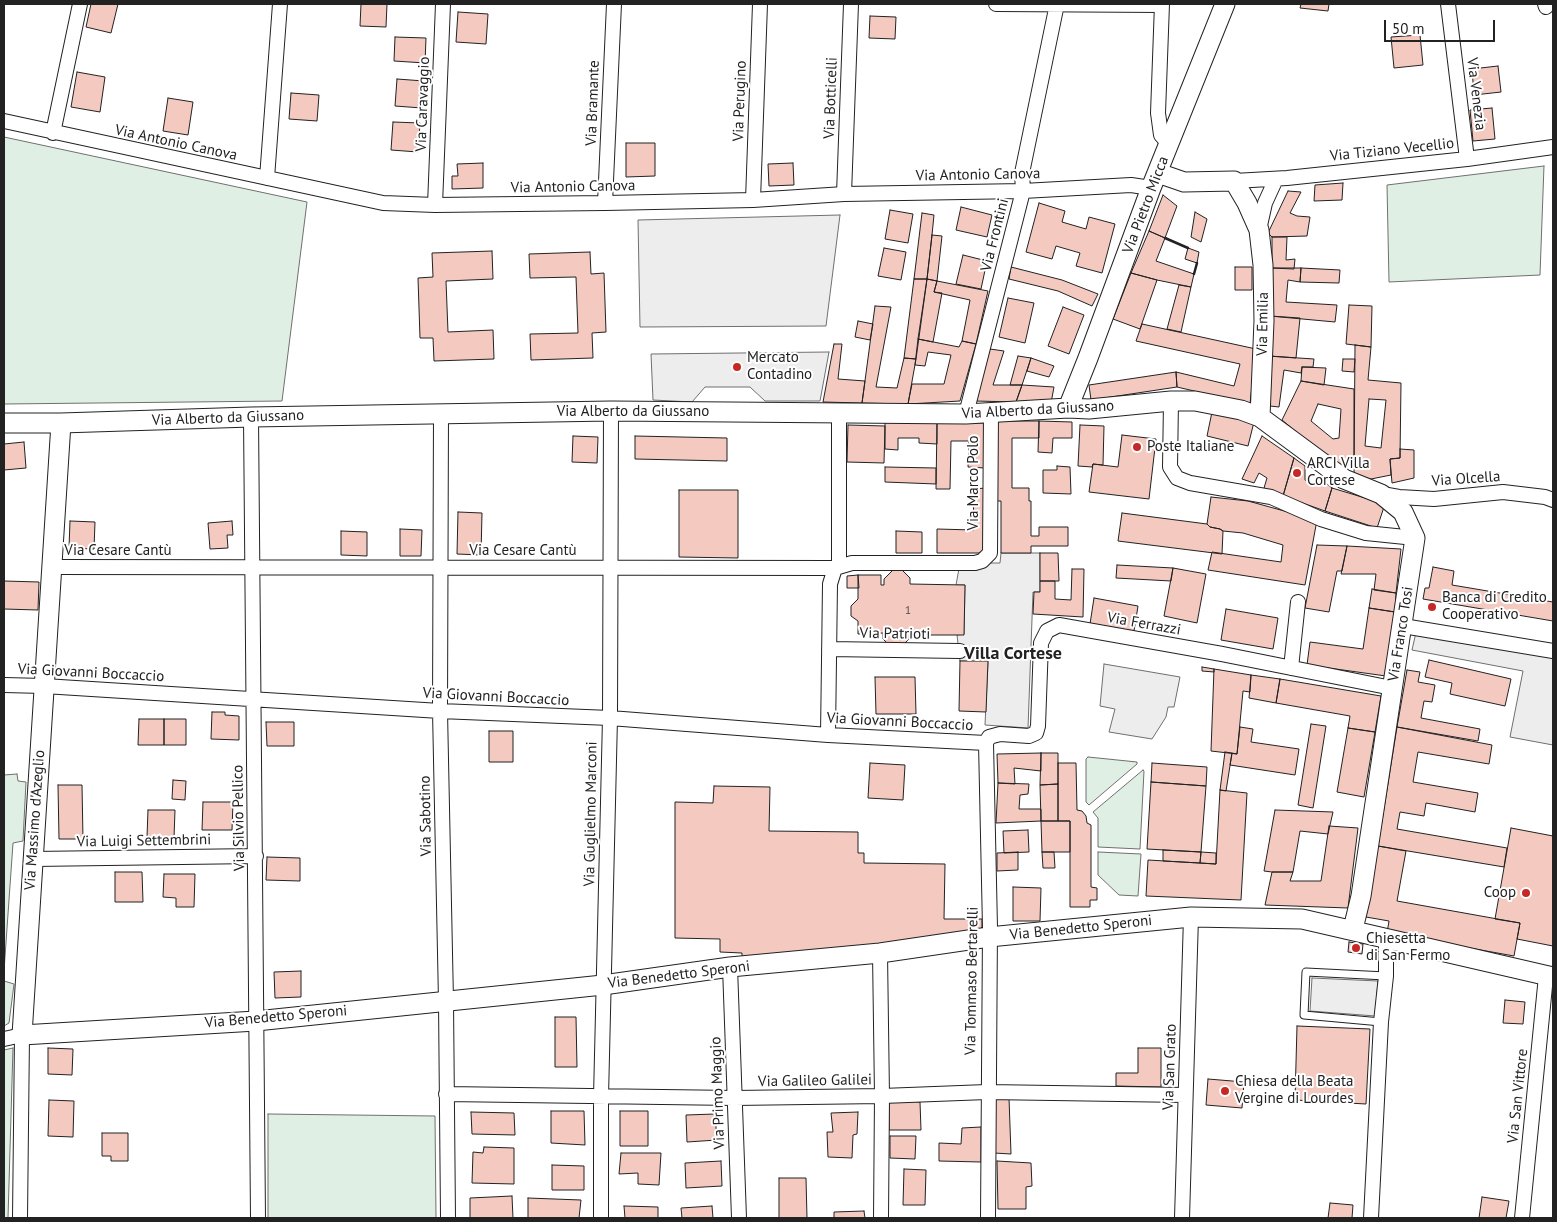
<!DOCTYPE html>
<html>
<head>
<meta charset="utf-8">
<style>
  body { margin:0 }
  #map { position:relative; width:1557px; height:1222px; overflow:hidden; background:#fff; font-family:"PT Sans",sans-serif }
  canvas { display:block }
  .frame { position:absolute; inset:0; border:5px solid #222; pointer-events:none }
  .scale { position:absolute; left:1384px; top:20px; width:111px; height:22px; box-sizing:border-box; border:2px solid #222; border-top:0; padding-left:6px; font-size:15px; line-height:18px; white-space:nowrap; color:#222; -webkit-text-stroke:4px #fff; paint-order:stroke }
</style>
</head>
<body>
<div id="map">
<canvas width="1557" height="1222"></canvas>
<div class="frame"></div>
<div class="scale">50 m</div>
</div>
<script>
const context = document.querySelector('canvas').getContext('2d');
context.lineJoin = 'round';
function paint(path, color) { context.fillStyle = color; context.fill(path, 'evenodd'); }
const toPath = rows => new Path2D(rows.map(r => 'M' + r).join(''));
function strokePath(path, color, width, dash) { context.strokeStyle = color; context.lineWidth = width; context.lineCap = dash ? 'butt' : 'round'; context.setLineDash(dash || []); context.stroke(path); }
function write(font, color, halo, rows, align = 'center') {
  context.font = font + ' "PT Sans",sans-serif'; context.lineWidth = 4; context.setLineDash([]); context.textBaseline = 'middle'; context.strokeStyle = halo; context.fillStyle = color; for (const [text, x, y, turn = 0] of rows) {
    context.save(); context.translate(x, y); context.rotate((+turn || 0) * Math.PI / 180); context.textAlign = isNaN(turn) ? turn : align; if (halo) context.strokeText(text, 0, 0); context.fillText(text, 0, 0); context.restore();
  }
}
const green = toPath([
  [4,137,307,202,282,401,4,404,4,137],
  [1544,166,1540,275,1389,282,1387,185,1544,166],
  [1088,757,1137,762,1137,764,1089,805,1086,802,1086,759,1088,757],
  [1143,770,1144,771,1140,849,1098,847,1098,818,1093,812,1143,770],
  [17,774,18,781,26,782,23,841,13,843,4,971,4,775,17,774],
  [1098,852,1141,854,1138,896,1119,895,1098,875,1098,852],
  [4,981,14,984,9,1023,4,1026,4,981],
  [13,1048,8,1218,4,1218,4,1050,13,1048],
  [268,1114,435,1116,436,1218,268,1218,268,1114]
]);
paint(green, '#e0efe3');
strokePath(green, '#6f6f6f', 1);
const parking = toPath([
  [840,215,826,326,640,327,638,220,840,215],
  [829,352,820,401,765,401,750,387,705,387,692,402,653,400,651,354,829,352],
  [1001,553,1040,553,1040,592,1033,592,1028,728,985,725,988,662,960,661,957,635,964,634,965,585,956,585,960,563,1000,563,1001,553],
  [1417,628,1553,651,1553,745,1510,737,1523,671,1412,650,1417,628],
  [1104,664,1180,677,1174,707,1168,707,1166,717,1152,739,1109,732,1115,709,1100,706,1104,664],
  [1312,978,1378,981,1375,1016,1310,1011,1312,978]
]);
paint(parking, '#ededed');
strokePath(parking, '#6f6f6f', 1);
const building = toPath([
  [91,4,118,4,111,33,86,27,91,4],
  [361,4,387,4,386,27,360,26,361,4],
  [1301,4,1329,4,1328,11,1300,8,1301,4],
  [458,12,488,14,486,44,456,42,458,12],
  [870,16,896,17,895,39,869,38,870,16],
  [1420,35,1423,65,1394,68,1391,37,1420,35],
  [395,37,426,38,425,63,394,61,395,37],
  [1498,66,1501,92,1474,95,1472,69,1498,66],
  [77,72,105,77,100,112,71,107,77,72],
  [397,79,424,81,422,108,395,106,397,79],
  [291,93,319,95,317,121,289,119,291,93],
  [168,98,193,102,188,135,163,131,168,98],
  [1492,108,1495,139,1473,141,1470,110,1492,108],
  [393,122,420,123,418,152,391,150,393,122],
  [626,143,655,143,655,176,626,177,626,143],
  [483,163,483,188,452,189,452,176,458,176,457,164,483,163],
  [793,163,794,185,769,186,768,164,793,163],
  [1343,183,1342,200,1314,201,1315,185,1343,183],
  [1288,191,1301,192,1290,213,1297,216,1310,217,1307,236,1272,237,1268,233,1288,191],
  [1163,195,1177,206,1165,238,1149,231,1163,195],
  [1039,203,1065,211,1062,222,1086,229,1089,217,1115,224,1102,273,1076,266,1080,253,1056,246,1052,259,1026,252,1039,203],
  [961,207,992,215,987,237,956,230,961,207],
  [890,210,913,214,908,243,885,239,890,210],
  [1195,212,1207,219,1201,242,1191,237,1195,212],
  [922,213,934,215,932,235,927,279,914,279,922,213],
  [1149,231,1165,238,1156,261,1194,274,1191,287,1157,280,1131,273,1149,231],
  [932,235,942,236,937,281,927,279,932,235],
  [1272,237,1287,237,1286,260,1295,259,1294,269,1272,268,1272,237],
  [884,248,906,252,901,280,878,276,884,248],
  [1188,248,1199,252,1197,263,1185,259,1188,248],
  [492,251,493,279,446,281,448,332,493,330,494,359,434,361,433,338,420,338,418,278,433,277,432,253,492,251],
  [590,252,591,274,604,273,606,332,592,333,593,358,531,360,530,334,578,333,576,277,530,278,529,254,590,252],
  [963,255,987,261,981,289,956,284,963,255],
  [1011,267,1062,280,1098,294,1092,306,1058,291,1009,279,1011,267],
  [1235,267,1252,267,1252,290,1235,290,1235,267],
  [1272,268,1301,268,1300,282,1288,280,1286,302,1337,305,1335,322,1270,316,1272,268],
  [1301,268,1340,270,1339,283,1300,282,1301,268],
  [1131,273,1157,280,1140,329,1113,319,1131,273],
  [914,279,927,279,916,359,904,358,914,279],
  [927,279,937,281,934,292,942,293,933,342,918,339,927,279],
  [937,281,988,291,976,344,962,341,970,300,934,292,937,281],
  [1179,285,1191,287,1181,332,1167,329,1179,285],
  [1008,298,1034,303,1025,343,999,337,1008,298],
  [1349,305,1372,306,1371,347,1346,344,1349,305],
  [875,306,891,307,876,387,897,388,904,358,916,359,908,404,862,403,875,306],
  [1063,307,1084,315,1069,354,1048,346,1063,307],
  [1270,316,1300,318,1296,358,1269,356,1270,316],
  [858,321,873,324,870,340,855,337,858,321],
  [1142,324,1256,349,1250,404,1177,387,1176,372,1234,386,1240,364,1136,341,1142,324],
  [918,339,959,347,962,341,976,344,960,401,908,404,912,384,944,384,951,355,928,352,925,366,915,365,918,339],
  [834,344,842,344,838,379,865,381,862,403,823,402,834,344],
  [1355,345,1371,347,1368,380,1401,383,1400,458,1390,459,1391,475,1371,479,1354,475,1355,345],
  [1369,399,1386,400,1381,448,1365,446,1369,399],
  [990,349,1004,351,993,385,1022,385,1016,402,975,401,990,349],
  [1018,356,1031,358,1022,385,1010,385,1018,356],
  [1269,356,1314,359,1313,367,1302,367,1301,373,1284,370,1279,407,1270,406,1269,356],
  [1031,358,1054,366,1049,377,1027,371,1031,358],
  [1343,359,1355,359,1354,372,1342,371,1343,359],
  [1302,367,1326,368,1324,385,1301,381,1302,367],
  [1176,372,1177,387,1091,400,1089,385,1176,372],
  [1301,381,1354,389,1354,465,1335,464,1282,420,1301,381],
  [1318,404,1341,409,1339,438,1333,439,1311,421,1318,404],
  [1022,385,1054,387,1051,403,1016,402,1022,385],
  [1212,412,1254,422,1248,446,1207,436,1212,412],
  [885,421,937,422,937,444,919,443,919,438,898,438,898,450,885,449,885,421],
  [997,421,1039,421,1039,438,1012,438,1012,488,1029,488,1029,501,1031,501,1031,536,1039,536,1039,527,1068,527,1068,546,1031,546,1031,553,1001,553,1001,501,996,501,997,421],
  [1039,421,1072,422,1072,438,1053,438,1052,453,1038,452,1039,421],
  [937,422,986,423,985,468,968,467,969,441,951,441,950,489,936,489,937,422],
  [848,425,885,426,884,463,847,462,848,425],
  [1080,425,1104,426,1103,465,1093,464,1092,467,1078,466,1080,425],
  [1122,435,1156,439,1149,499,1089,492,1093,464,1118,467,1122,435],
  [573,436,598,437,597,463,572,462,573,436],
  [635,436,727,438,727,461,635,459,635,436],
  [1262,436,1294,458,1283,496,1264,488,1267,478,1259,473,1254,483,1242,479,1262,436],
  [24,442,26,468,4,470,4,444,24,442],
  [1400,449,1414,450,1414,478,1392,483,1390,459,1400,458,1400,449],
  [1294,458,1305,466,1305,480,1317,485,1321,479,1332,488,1325,511,1283,496,1294,458],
  [1057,466,1070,467,1071,494,1043,493,1043,470,1057,470,1057,466],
  [885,467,936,468,936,484,885,482,885,467],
  [986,488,987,549,983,553,937,553,937,529,974,530,973,489,986,488],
  [1332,488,1385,504,1377,528,1325,511,1332,488],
  [679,490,738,490,738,558,679,557,679,490],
  [1211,497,1248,501,1317,520,1305,585,1208,570,1212,552,1281,562,1283,545,1243,533,1223,531,1220,529,1210,527,1207,524,1211,497],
  [458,512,482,513,481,555,457,554,458,512],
  [1122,513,1207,524,1210,527,1220,529,1223,531,1222,554,1118,541,1122,513],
  [70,521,95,522,94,549,69,548,70,521],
  [232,521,233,535,227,535,228,548,210,549,208,523,232,521],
  [400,529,422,530,421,556,400,556,400,529],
  [341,531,367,532,367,556,341,555,341,531],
  [896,531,922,532,922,553,896,553,896,531],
  [1317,545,1347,546,1342,571,1337,571,1329,612,1305,608,1317,545],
  [1347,546,1401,549,1396,593,1374,590,1376,574,1341,574,1347,546],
  [1040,553,1058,553,1059,581,1040,581,1040,553],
  [1117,565,1173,568,1171,581,1116,578,1117,565],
  [1433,567,1454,571,1452,585,1553,602,1553,621,1423,599,1425,588,1429,588,1433,567],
  [1173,568,1206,574,1197,623,1164,616,1173,568],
  [1072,569,1084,569,1083,617,1033,614,1034,592,1040,592,1040,581,1055,581,1055,599,1071,600,1072,569],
  [893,570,902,570,910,578,910,584,965,585,964,635,909,635,909,639,901,647,891,647,883,639,883,633,858,634,858,621,851,616,851,606,858,599,858,575,881,575,881,585,884,585,884,579,893,570],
  [858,575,859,588,847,588,847,576,858,575],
  [4,581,39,582,38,610,4,609,4,581],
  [1372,589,1396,593,1395,612,1369,608,1372,589],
  [1094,598,1138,606,1134,631,1090,624,1094,598],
  [1369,608,1395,612,1386,676,1307,665,1310,642,1363,649,1369,608],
  [1226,609,1278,618,1273,649,1221,640,1226,609],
  [1429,660,1511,679,1505,706,1450,694,1452,683,1425,677,1429,660],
  [960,661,988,661,986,712,959,711,960,661],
  [1202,667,1214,669,1214,672,1202,671,1202,667],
  [1214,669,1251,675,1250,692,1243,691,1237,754,1211,751,1214,669],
  [1407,670,1420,672,1418,682,1435,685,1432,702,1424,701,1421,718,1480,729,1478,741,1397,727,1407,670],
  [1251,675,1280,679,1276,703,1249,698,1251,675],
  [875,677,915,677,916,714,876,714,875,677],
  [1280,679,1381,696,1375,732,1348,728,1350,716,1276,703,1280,679],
  [212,712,225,712,225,715,239,716,239,740,211,739,212,712],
  [139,719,164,719,164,745,138,745,139,719],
  [164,719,186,719,186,745,164,745,164,719],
  [266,722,294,722,294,746,267,746,266,722],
  [1311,724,1326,726,1313,808,1298,805,1311,724],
  [1240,727,1253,729,1251,742,1299,749,1295,775,1230,765,1232,753,1237,754,1240,727],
  [1397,727,1492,745,1489,764,1418,752,1413,782,1478,793,1475,812,1426,803,1424,816,1400,812,1397,829,1507,848,1504,867,1378,846,1397,727],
  [1348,728,1375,732,1364,797,1337,792,1348,728],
  [489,731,513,731,513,762,489,762,489,731],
  [1225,752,1232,753,1226,791,1220,790,1225,752],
  [1041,753,1058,753,1058,784,1040,785,1041,753],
  [1041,753,1041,771,1014,768,1015,784,998,783,997,754,1041,753],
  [870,763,905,765,903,800,868,798,870,763],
  [1058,763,1076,763,1077,810,1082,811,1086,816,1087,823,1091,825,1091,887,1097,888,1097,900,1090,900,1090,907,1070,907,1070,821,1058,821,1058,763],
  [1152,763,1207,767,1206,786,1151,782,1152,763],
  [173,780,186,781,185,800,172,799,173,780],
  [1151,782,1206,786,1201,852,1147,849,1151,782],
  [998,783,1029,784,1028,794,1020,795,1019,809,1041,809,1041,821,996,823,998,783],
  [1058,784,1058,821,1041,821,1040,785,1058,784],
  [58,785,82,785,83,839,59,839,58,785],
  [714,786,770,787,769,831,858,832,858,853,864,853,864,863,945,864,944,919,982,919,982,927,974,937,742,962,742,953,720,952,720,939,675,938,675,802,713,803,714,786],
  [1220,790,1247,793,1241,900,1146,896,1148,860,1216,864,1220,790],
  [203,802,233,802,232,830,202,830,203,802],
  [148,810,175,810,174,838,147,837,148,810],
  [1275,810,1333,812,1328,834,1300,831,1293,872,1272,872,1264,871,1275,810],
  [1041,821,1070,821,1070,852,1042,852,1041,821],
  [1329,826,1358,828,1348,908,1265,905,1272,872,1293,872,1290,881,1321,881,1329,826],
  [1511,828,1553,836,1553,946,1517,939,1520,923,1495,919,1511,828],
  [1028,830,1029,852,1004,853,1003,831,1028,830],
  [1378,846,1406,851,1397,901,1520,923,1514,956,1387,933,1389,921,1366,917,1378,846],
  [1163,850,1201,852,1200,863,1163,861,1163,850],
  [1018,852,1018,870,997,871,997,853,1018,852],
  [1042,852,1054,852,1055,868,1043,868,1042,852],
  [1201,852,1216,853,1216,864,1200,863,1201,852],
  [267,857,300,858,300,881,266,880,267,857],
  [115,872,142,872,143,902,115,902,115,872],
  [164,874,195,874,194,907,176,907,176,898,163,897,164,874],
  [1013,887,1041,888,1040,921,1013,921,1013,887],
  [1349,942,1363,944,1362,954,1348,952,1349,942],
  [301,971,301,997,275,998,274,972,301,971],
  [1505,1000,1525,1002,1523,1024,1503,1023,1505,1000],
  [555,1017,576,1017,577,1067,555,1067,555,1017],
  [1297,1026,1370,1029,1366,1104,1295,1100,1297,1026],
  [48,1048,73,1049,72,1075,48,1074,48,1048],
  [1138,1048,1161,1048,1161,1087,1116,1086,1116,1073,1138,1073,1138,1048],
  [1208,1079,1244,1082,1242,1108,1206,1105,1208,1079],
  [993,1097,1009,1098,1011,1154,994,1153,993,1097],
  [889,1099,920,1102,921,1130,889,1130,889,1099],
  [49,1100,74,1101,73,1137,48,1136,49,1100],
  [551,1111,584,1111,585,1145,551,1143,551,1111],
  [620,1111,648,1111,648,1146,620,1146,620,1111],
  [471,1112,514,1113,515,1135,472,1134,471,1112],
  [858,1112,857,1134,853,1135,852,1158,828,1157,827,1132,833,1132,831,1113,858,1112],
  [715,1114,717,1140,687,1142,686,1115,715,1114],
  [981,1127,981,1162,939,1161,939,1143,961,1144,962,1128,981,1127],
  [102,1133,128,1133,128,1161,111,1161,111,1156,102,1156,102,1133],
  [890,1136,916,1136,915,1159,890,1158,890,1136],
  [484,1147,514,1148,514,1184,472,1183,473,1152,483,1153,484,1147],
  [621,1153,661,1153,659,1185,638,1184,638,1173,619,1174,621,1153],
  [721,1161,722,1186,686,1188,685,1163,721,1161],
  [997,1161,1031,1163,1032,1186,1026,1187,1026,1209,998,1209,997,1161],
  [552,1165,584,1166,584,1190,552,1190,552,1165],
  [904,1169,926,1170,925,1205,903,1205,904,1169],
  [779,1178,806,1178,807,1218,779,1218,779,1178],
  [512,1196,513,1218,470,1218,470,1198,512,1196],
  [1482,1197,1509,1201,1506,1218,1479,1218,1482,1197],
  [528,1198,581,1200,579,1218,528,1218,528,1198],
  [1330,1203,1353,1205,1352,1218,1328,1218,1330,1203],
  [624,1206,658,1207,658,1218,625,1218,624,1206],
  [712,1206,713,1218,682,1218,681,1208,712,1206],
  [864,1211,865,1218,834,1218,834,1212,864,1211]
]);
paint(building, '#f3c9c0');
strokePath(building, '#222', 1);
const lane = toPath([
  [1381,1022,1304,1015,1306,972,1386,976]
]);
const street = toPath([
  [996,4,1162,5],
  [1162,4,1158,113,1161,135,1169,144],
  [1448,4,1467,159],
  [1545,4,1546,7],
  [4,121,383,203,435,205,605,203,753,200,844,194,1023,191,1131,185,1151,188],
  [53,133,80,4],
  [267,178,280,4],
  [1234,181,1287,178,1467,159,1553,147],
  [844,194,851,4],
  [753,200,760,4],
  [605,203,614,4],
  [435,205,443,4],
  [1259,230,1265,203,1276,179],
  [1171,401,1170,467,1177,478,1190,483,1271,497,1321,519,1366,533,1415,538],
  [839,412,839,566],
  [441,413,440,711,446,1001,448,1218],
  [966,414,1023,191,1022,173,1057,4],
  [251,417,258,1218],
  [1382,494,1399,497,1434,499,1503,492,1545,497,1553,500],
  [52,567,835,568,852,563,975,563,982,561,990,553,991,413],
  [1403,626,1553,651],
  [829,649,960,651],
  [1291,668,1298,602],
  [4,685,44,686,440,711,610,718,828,735,986,743],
  [828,735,830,584,835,568],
  [986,743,989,737,1000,734,1029,736,1036,733,1038,726,1041,643,1047,631,1059,625,1222,654,1392,688],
  [986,743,990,928,988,1218],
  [33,859,256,856],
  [880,953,882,1096,881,1218],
  [730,967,739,1218],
  [4,1039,22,1035,20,1218],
  [446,1094,734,1098,882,1096,987,1092,1185,1095],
  [601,1218,601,1097,610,718,611,411],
  [1182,1218,1191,917],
  [1371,1218,1381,1022,1386,976,1386,938],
  [1522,1218,1546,976]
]);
const secondary = toPath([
  [1158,173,1184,182,1234,181,1247,203,1259,230,1263,265,1264,321,1260,417],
  [1068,408,1088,358,1151,188,1225,4],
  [4,423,61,423,251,417,611,411,966,414,1068,408,1089,409,1171,401,1195,401,1241,410,1260,417,1344,479,1381,494,1403,512,1415,538,1361,896,1353,929],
  [61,423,22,1035,256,1021,603,985,730,967,880,953,989,937,1191,917,1302,919,1553,977]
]);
strokePath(lane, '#222', 9);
strokePath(street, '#222', 16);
strokePath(secondary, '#222', 21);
strokePath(lane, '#fff', 7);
strokePath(street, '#fff', 14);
strokePath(secondary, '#fff', 19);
strokePath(toPath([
  [1165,238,1188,248],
  [1194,274,1197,263]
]), '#222', 2.5);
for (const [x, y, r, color] of [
  [737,367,5,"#c62828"],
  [1137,447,5,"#c62828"],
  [1297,473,5,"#c62828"],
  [1432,607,5,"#c62828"],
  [1526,893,5,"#c62828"],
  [1356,948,5,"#c62828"],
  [1225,1091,5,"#c62828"]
]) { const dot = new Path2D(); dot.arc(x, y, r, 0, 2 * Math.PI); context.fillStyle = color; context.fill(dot); strokePath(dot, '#fff', 2); }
write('12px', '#564c4a', null, [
  ["1",908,611]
]);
write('15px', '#222', '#fff', [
  ["Via Venezia",1476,94,83],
  ["Via Botticelli",831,98,-88],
  ["Via Perugino",740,101,-88],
  ["Via Bramante",593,103,-88],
  ["Via Caravaggio",423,104,-88],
  ["Via Antonio Canova",176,143,12],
  ["Via Tiziano Vecellio",1392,150,-6],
  ["Via Antonio Canova",978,175,-1],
  ["Via Antonio Canova",573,187,-1],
  ["Via Pietro Micca",1146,205,-69],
  ["Via Frontini",995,235,-76],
  ["Via Emilia",1263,324,-89],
  ["Via Alberto da Giussano",1038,410,-3],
  ["Via Alberto da Giussano",633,412],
  ["Via Alberto da Giussano",228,418,-2],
  ["Via Olcella",1466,479,-4],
  ["Via Marco Polo",974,483,-90],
  ["Via Cesare Cantù",118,551],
  ["Via Cesare Cantù",523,551],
  ["Via Ferrazzi",1144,624,10],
  ["Via Patrioti",895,634,1],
  ["Via Franco Tosi",1401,634,-81],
  ["Via Giovanni Boccaccio",91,673,3],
  ["Via Giovanni Boccaccio",496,697,3],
  ["Via Giovanni Boccaccio",900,722,3],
  ["Via Guglielmo Marconi",591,814,-89],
  ["Via Sabotino",426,816,-91],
  ["Via Silvio Pellico",239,818,-91],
  ["Via Massimo d'Azeglio",35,820,-86],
  ["Via Luigi Settembrini",144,841,-1],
  ["Via Benedetto Speroni",1081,928,-6],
  ["Via Benedetto Speroni",679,975,-7],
  ["Via Tommaso Bertarelli",972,981,-89],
  ["Via Benedetto Speroni",276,1017,-5],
  ["Via San Grato",1170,1067,-88],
  ["Via Galileo Galilei",815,1081,-1],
  ["Via Primo Maggio",718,1093,-92],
  ["Via San Vittore",1518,1096,-84]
]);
write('15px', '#222', '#fff', [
  ["Mercato",747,358],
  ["Contadino",747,375],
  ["Poste Italiane",1147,447],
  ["ARCI Villa",1307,464],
  ["Cortese",1307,481],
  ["Banca di Credito",1442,598],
  ["Cooperativo",1442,615],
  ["Coop",1516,893,"right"],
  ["Chiesetta",1366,939],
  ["di San Fermo",1366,956],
  ["Chiesa della Beata",1235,1082],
  ["Vergine di Lourdes",1235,1099]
], 'left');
write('bold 18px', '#222', '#fff', [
  ["Villa Cortese",1013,654]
]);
</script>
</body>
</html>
